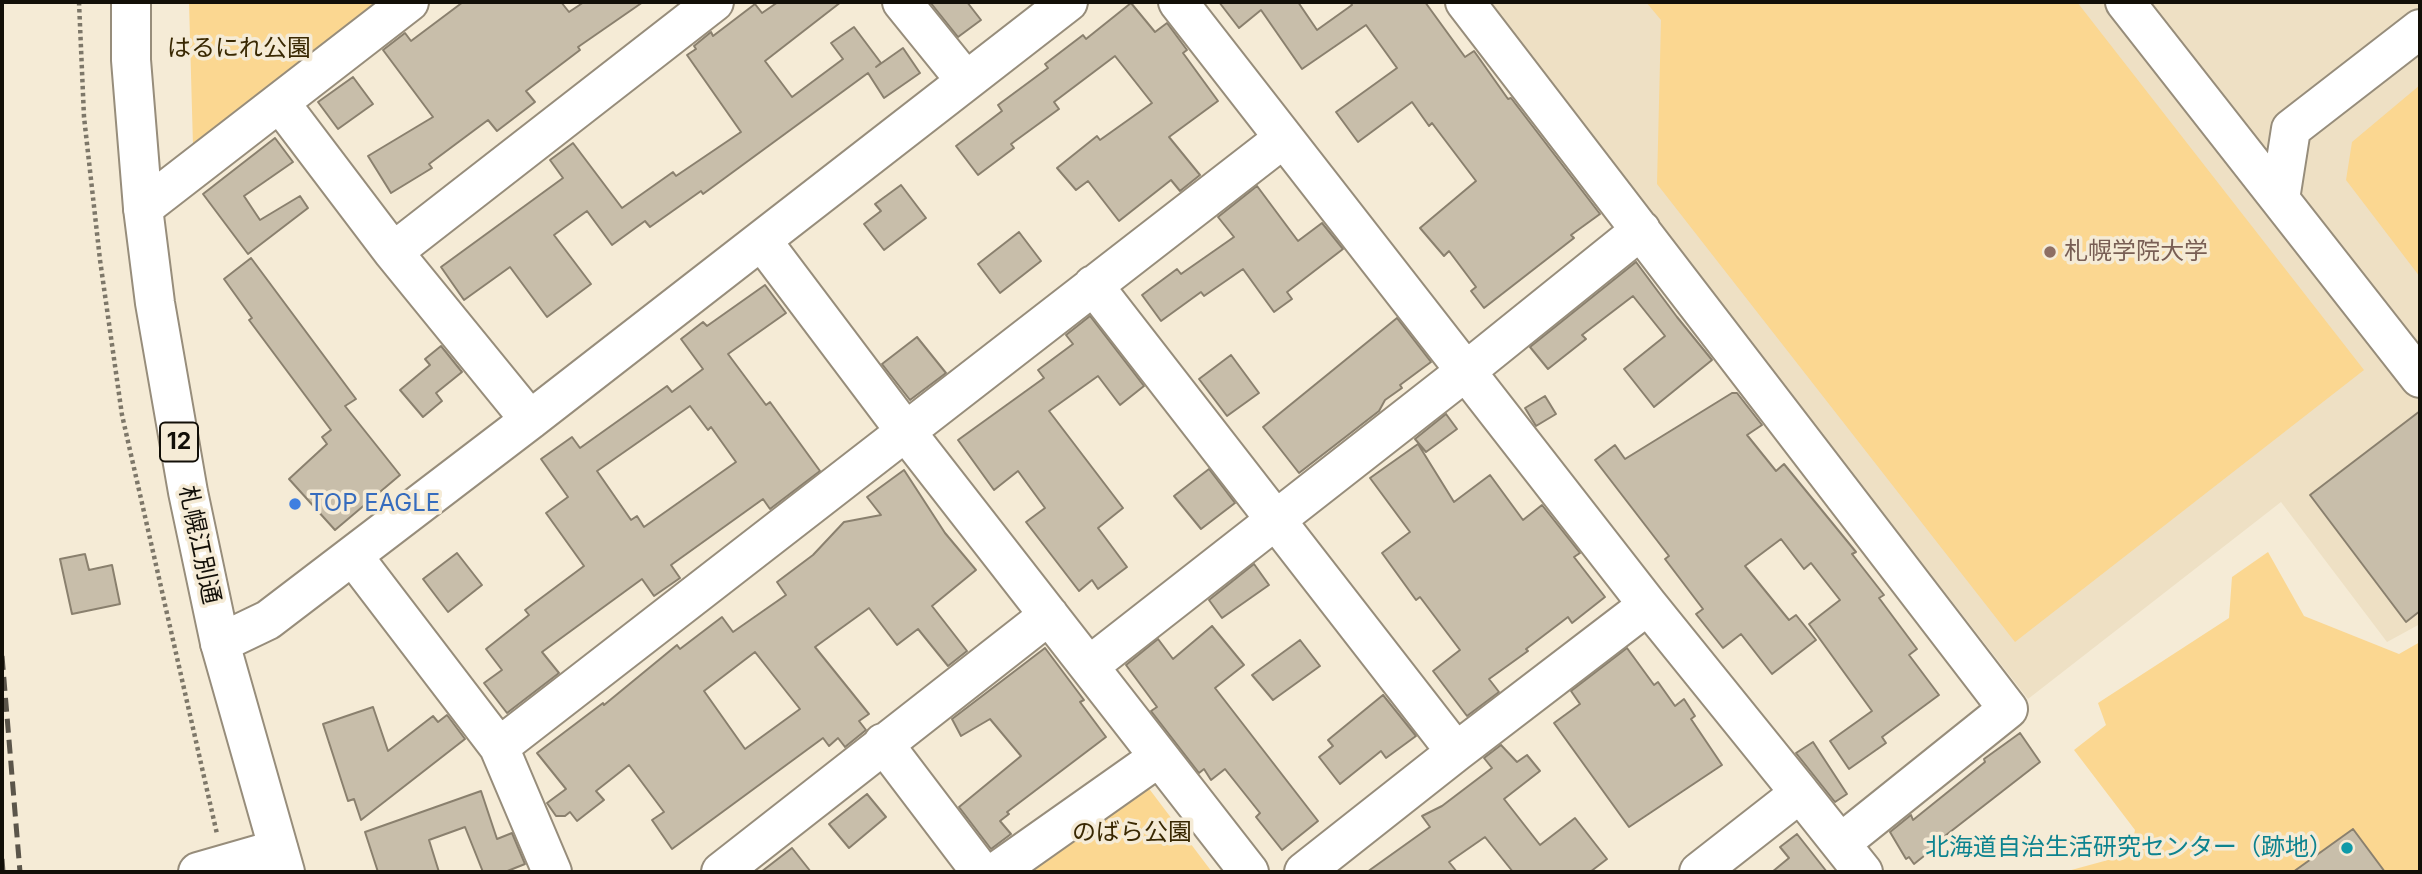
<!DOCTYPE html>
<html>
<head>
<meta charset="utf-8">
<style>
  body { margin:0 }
  #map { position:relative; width:2422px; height:874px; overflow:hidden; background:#f5ebd6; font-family:Inter,sans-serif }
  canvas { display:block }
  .frame { position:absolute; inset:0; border:4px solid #120f08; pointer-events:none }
</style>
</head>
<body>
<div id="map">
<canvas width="2422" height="874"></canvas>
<div class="frame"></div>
</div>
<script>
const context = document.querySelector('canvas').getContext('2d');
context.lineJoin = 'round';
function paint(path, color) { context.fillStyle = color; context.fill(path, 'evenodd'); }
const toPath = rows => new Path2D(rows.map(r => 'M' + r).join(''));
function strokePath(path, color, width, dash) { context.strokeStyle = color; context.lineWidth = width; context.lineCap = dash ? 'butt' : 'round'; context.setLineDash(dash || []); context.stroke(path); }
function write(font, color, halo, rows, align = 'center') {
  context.font = font + ' Inter,"Noto Sans JP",sans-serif'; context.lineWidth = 7; context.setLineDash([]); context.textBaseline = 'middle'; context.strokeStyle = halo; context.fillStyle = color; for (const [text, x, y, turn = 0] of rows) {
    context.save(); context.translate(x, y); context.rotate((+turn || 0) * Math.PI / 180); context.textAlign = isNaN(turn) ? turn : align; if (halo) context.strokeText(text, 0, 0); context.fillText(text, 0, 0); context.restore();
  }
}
paint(toPath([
  [1485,2,2420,2,2420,624,2387,642,2281,502,2028,699]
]), '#eee0c4');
paint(toPath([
  [189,2,378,2,193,146],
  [1646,2,2077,2,2364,370,2015,642,1657,184,1661,20],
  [2420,85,2420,277,2346,180,2352,142],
  [2268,552,2304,616,2399,654,2420,642,2420,872,2064,872,2130,854,2135,830,2074,750,2106,725,2098,703,2229,618,2232,577],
  [1141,778,1212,872,1012,872]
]), '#fbd791');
const building = toPath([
  [463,2,561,2,569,12,584,2,643,2,578,47,580,50,526,91,535,102,497,131,488,120,429,164,432,168,391,193,368,156,433,117,383,50,405,33,411,41,463,2],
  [778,2,841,2,765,61,792,97,843,59,831,43,854,27,881,63,876,67,903,48,920,73,884,98,868,73,703,194,701,191,650,227,645,221,612,245,587,211,554,235,591,284,547,317,510,267,464,300,441,267,563,178,550,160,573,143,622,208,673,172,676,176,741,132,687,55,696,49,694,46,711,32,713,36,755,4,762,13,778,2],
  [930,2,967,2,981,20,958,37,930,2],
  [1219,2,1298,2,1317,30,1352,5,1350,2,1425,2,1465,57,1474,51,1508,99,1511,98,1600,214,1571,235,1574,238,1484,308,1471,291,1476,287,1449,251,1444,256,1420,228,1476,181,1432,123,1429,126,1412,102,1358,142,1336,112,1397,68,1366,25,1302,69,1261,10,1239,28,1219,2],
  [1131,3,1155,32,1167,23,1187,50,1183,53,1218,101,1169,137,1200,175,1180,191,1171,180,1119,221,1088,181,1076,190,1057,168,1097,136,1100,140,1152,103,1115,56,1054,102,1059,109,1011,144,1014,148,978,175,956,146,1002,111,998,105,1048,68,1045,64,1083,35,1086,39,1131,3],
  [353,77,373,104,338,129,318,102,353,77],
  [275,138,293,162,244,196,260,220,300,196,308,208,248,254,203,194,275,138],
  [901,185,926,218,884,250,864,224,881,211,875,204,901,185],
  [1257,186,1298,241,1322,223,1343,249,1287,292,1292,299,1274,312,1243,269,1204,296,1201,292,1161,321,1142,295,1177,269,1181,274,1234,237,1218,217,1257,186],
  [1019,232,1041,261,1000,293,978,264,1019,232],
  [251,258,356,399,345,406,400,475,335,530,289,479,327,444,322,437,331,430,249,320,252,318,224,279,251,258],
  [1636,262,1677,317,1712,360,1654,407,1624,369,1665,336,1633,296,1582,335,1586,339,1548,369,1530,347,1636,262],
  [765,285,786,313,728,354,766,405,770,402,820,471,770,509,763,499,671,565,680,578,654,596,642,579,542,652,559,673,507,713,484,683,502,670,486,649,529,615,525,610,584,566,546,513,568,497,541,459,572,437,580,448,667,386,672,392,703,369,681,339,703,322,707,326,765,285],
  [690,406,708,430,711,427,736,462,644,527,637,516,631,520,597,471,690,406],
  [1090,316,1144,386,1120,405,1098,376,1049,411,1123,508,1098,528,1127,567,1098,589,1092,580,1079,591,1026,522,1045,508,1018,471,994,490,958,440,1044,378,1038,370,1073,344,1066,335,1090,316],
  [1397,318,1431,362,1400,385,1402,388,1385,400,1379,411,1299,473,1263,427,1397,318],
  [917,337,946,373,910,400,882,364,917,337],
  [441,346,462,372,436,393,442,401,423,417,400,390,430,365,425,359,441,346],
  [1231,355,1259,393,1227,416,1199,379,1231,355],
  [1732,393,1737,393,1762,425,1747,435,1776,471,1784,464,1856,552,1852,554,1884,595,1879,598,1917,649,1909,655,1939,695,1882,737,1886,743,1849,769,1830,741,1872,711,1809,624,1840,600,1811,563,1804,569,1781,539,1745,566,1789,620,1796,615,1816,640,1772,674,1741,634,1723,648,1696,614,1703,609,1665,559,1669,556,1595,460,1615,445,1625,459,1732,393],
  [1545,396,1556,414,1536,426,1525,408,1545,396],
  [2420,411,2420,611,2406,622,2310,495,2420,411],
  [1446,414,1457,429,1426,452,1415,439,1446,414],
  [1418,444,1454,502,1490,475,1523,520,1542,505,1580,553,1574,557,1605,597,1572,623,1568,617,1526,649,1528,651,1489,679,1499,692,1467,716,1433,671,1460,650,1420,597,1416,600,1382,553,1410,532,1370,478,1418,444],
  [1209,469,1235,503,1201,529,1174,496,1209,469],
  [904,470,945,533,976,570,932,606,967,651,948,666,918,629,897,645,869,608,815,647,869,714,859,721,866,730,845,747,838,738,829,746,823,738,672,849,652,820,664,812,629,765,596,791,604,800,577,821,570,812,565,816,556,816,547,803,566,789,537,753,603,703,604,705,677,645,680,649,722,617,733,632,786,595,777,582,813,555,844,522,881,515,867,497,904,470],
  [755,652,800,709,745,749,704,691,755,652],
  [457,553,482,585,448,612,423,579,457,553],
  [85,554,89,570,112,565,120,604,72,614,60,559,85,554],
  [1254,564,1269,585,1222,618,1209,600,1254,564],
  [1212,626,1244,665,1215,688,1318,821,1282,850,1256,817,1260,813,1225,769,1211,780,1204,769,1199,773,1151,711,1157,707,1126,665,1158,639,1173,659,1212,626],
  [1300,640,1320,666,1273,700,1252,675,1300,640],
  [1045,648,1084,700,1080,702,1106,737,1007,812,1009,814,1000,821,1011,834,991,849,959,807,1021,756,990,719,961,736,952,719,1045,648],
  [1627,648,1654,685,1658,682,1675,706,1684,699,1695,716,1691,719,1722,765,1629,827,1554,723,1580,704,1571,691,1627,648],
  [1383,695,1416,736,1386,758,1381,751,1340,784,1319,757,1333,746,1328,740,1383,695],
  [373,707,388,751,433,716,438,722,447,715,465,739,361,820,354,799,348,801,323,724,373,707],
  [2020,733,2040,762,1932,846,1934,848,1914,864,1909,857,1906,859,1890,832,1911,815,1913,820,1985,762,1984,759,2020,733],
  [1813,742,1847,794,1835,802,1796,753,1813,742],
  [1501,745,1517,762,1527,755,1540,771,1504,799,1540,845,1575,818,1607,859,1590,872,1513,872,1485,837,1449,862,1457,872,1367,872,1430,827,1422,816,1442,806,1492,768,1484,758,1501,745],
  [481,791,497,839,512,833,525,864,505,872,483,872,465,827,429,840,439,872,378,872,365,832,481,791],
  [867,794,886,817,849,848,829,824,867,794],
  [2353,829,2385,872,2293,872,2353,829],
  [1797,834,1827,872,1772,872,1789,858,1780,847,1797,834],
  [792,848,811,872,761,872,792,848]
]);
paint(building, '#c8beaa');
strokePath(building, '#8a806e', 2);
const minor = toPath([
  [902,2,966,81],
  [1178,2,1648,605,1800,793,1699,872],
  [1465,2,2008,709,1841,843],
  [2125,2,2420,378],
  [280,103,393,252,530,420],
  [2280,199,2291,129,2420,29],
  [143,208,409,2],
  [762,241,906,432,1249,872],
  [393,252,714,2],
  [1093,285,1456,752],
  [353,556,499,747,552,872],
  [220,643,268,620,530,420,1068,2],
  [1089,666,1466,371,1641,230],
  [883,743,981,872],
  [499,747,1284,138],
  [1800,793,1863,872],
  [198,872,278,849],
  [721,872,1049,615],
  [996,872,1159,757],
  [1304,872,1456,752,1648,605]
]);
const highway = toPath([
  [131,2,131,60,143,208,155,303,188,492,220,643,285,872]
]);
strokePath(minor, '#978d7b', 42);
strokePath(highway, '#978d7b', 42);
strokePath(toPath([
  [79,2,84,117,100,260,122,415,217,834]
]), '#7d7769', 4.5, [3.5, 3.5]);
strokePath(minor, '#fff', 38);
strokePath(highway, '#fff', 38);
strokePath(toPath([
  [2,656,20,872],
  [2,859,3,872]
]), '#5b554a', 5, [14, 7]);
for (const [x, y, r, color] of [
  [2050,252,7,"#8d6e63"],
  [295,504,7,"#3f7fe0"],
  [2347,848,7,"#0f9aa8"]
]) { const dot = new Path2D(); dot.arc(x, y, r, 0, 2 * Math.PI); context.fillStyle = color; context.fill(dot); strokePath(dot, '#f5ebd6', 2.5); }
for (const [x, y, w] of [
  [179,442,38]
]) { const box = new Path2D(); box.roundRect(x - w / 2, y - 19.5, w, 39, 5); context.fillStyle = '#f5ebd6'; context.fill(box); strokePath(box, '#120f08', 2); }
write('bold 23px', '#120f08', null, [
  ["12",179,442]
]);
write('24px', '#392802', '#f5ebd6', [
  ["はるにれ公園",239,49],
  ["のばら公園",1132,833]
]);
write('24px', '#785e54', '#f5ebd6', [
  ["札幌学院大学",2064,252]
], 'left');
write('24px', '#366cbe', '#f5ebd6', [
  ["TOP EAGLE",309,504]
], 'left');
write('24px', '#120f08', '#f5ebd6', [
  ["札幌江別通",199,545,78]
]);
write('24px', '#0d838f', '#f5ebd6', [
  ["北海道自治生活研究センター（跡地）",2333,848]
], 'right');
</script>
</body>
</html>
